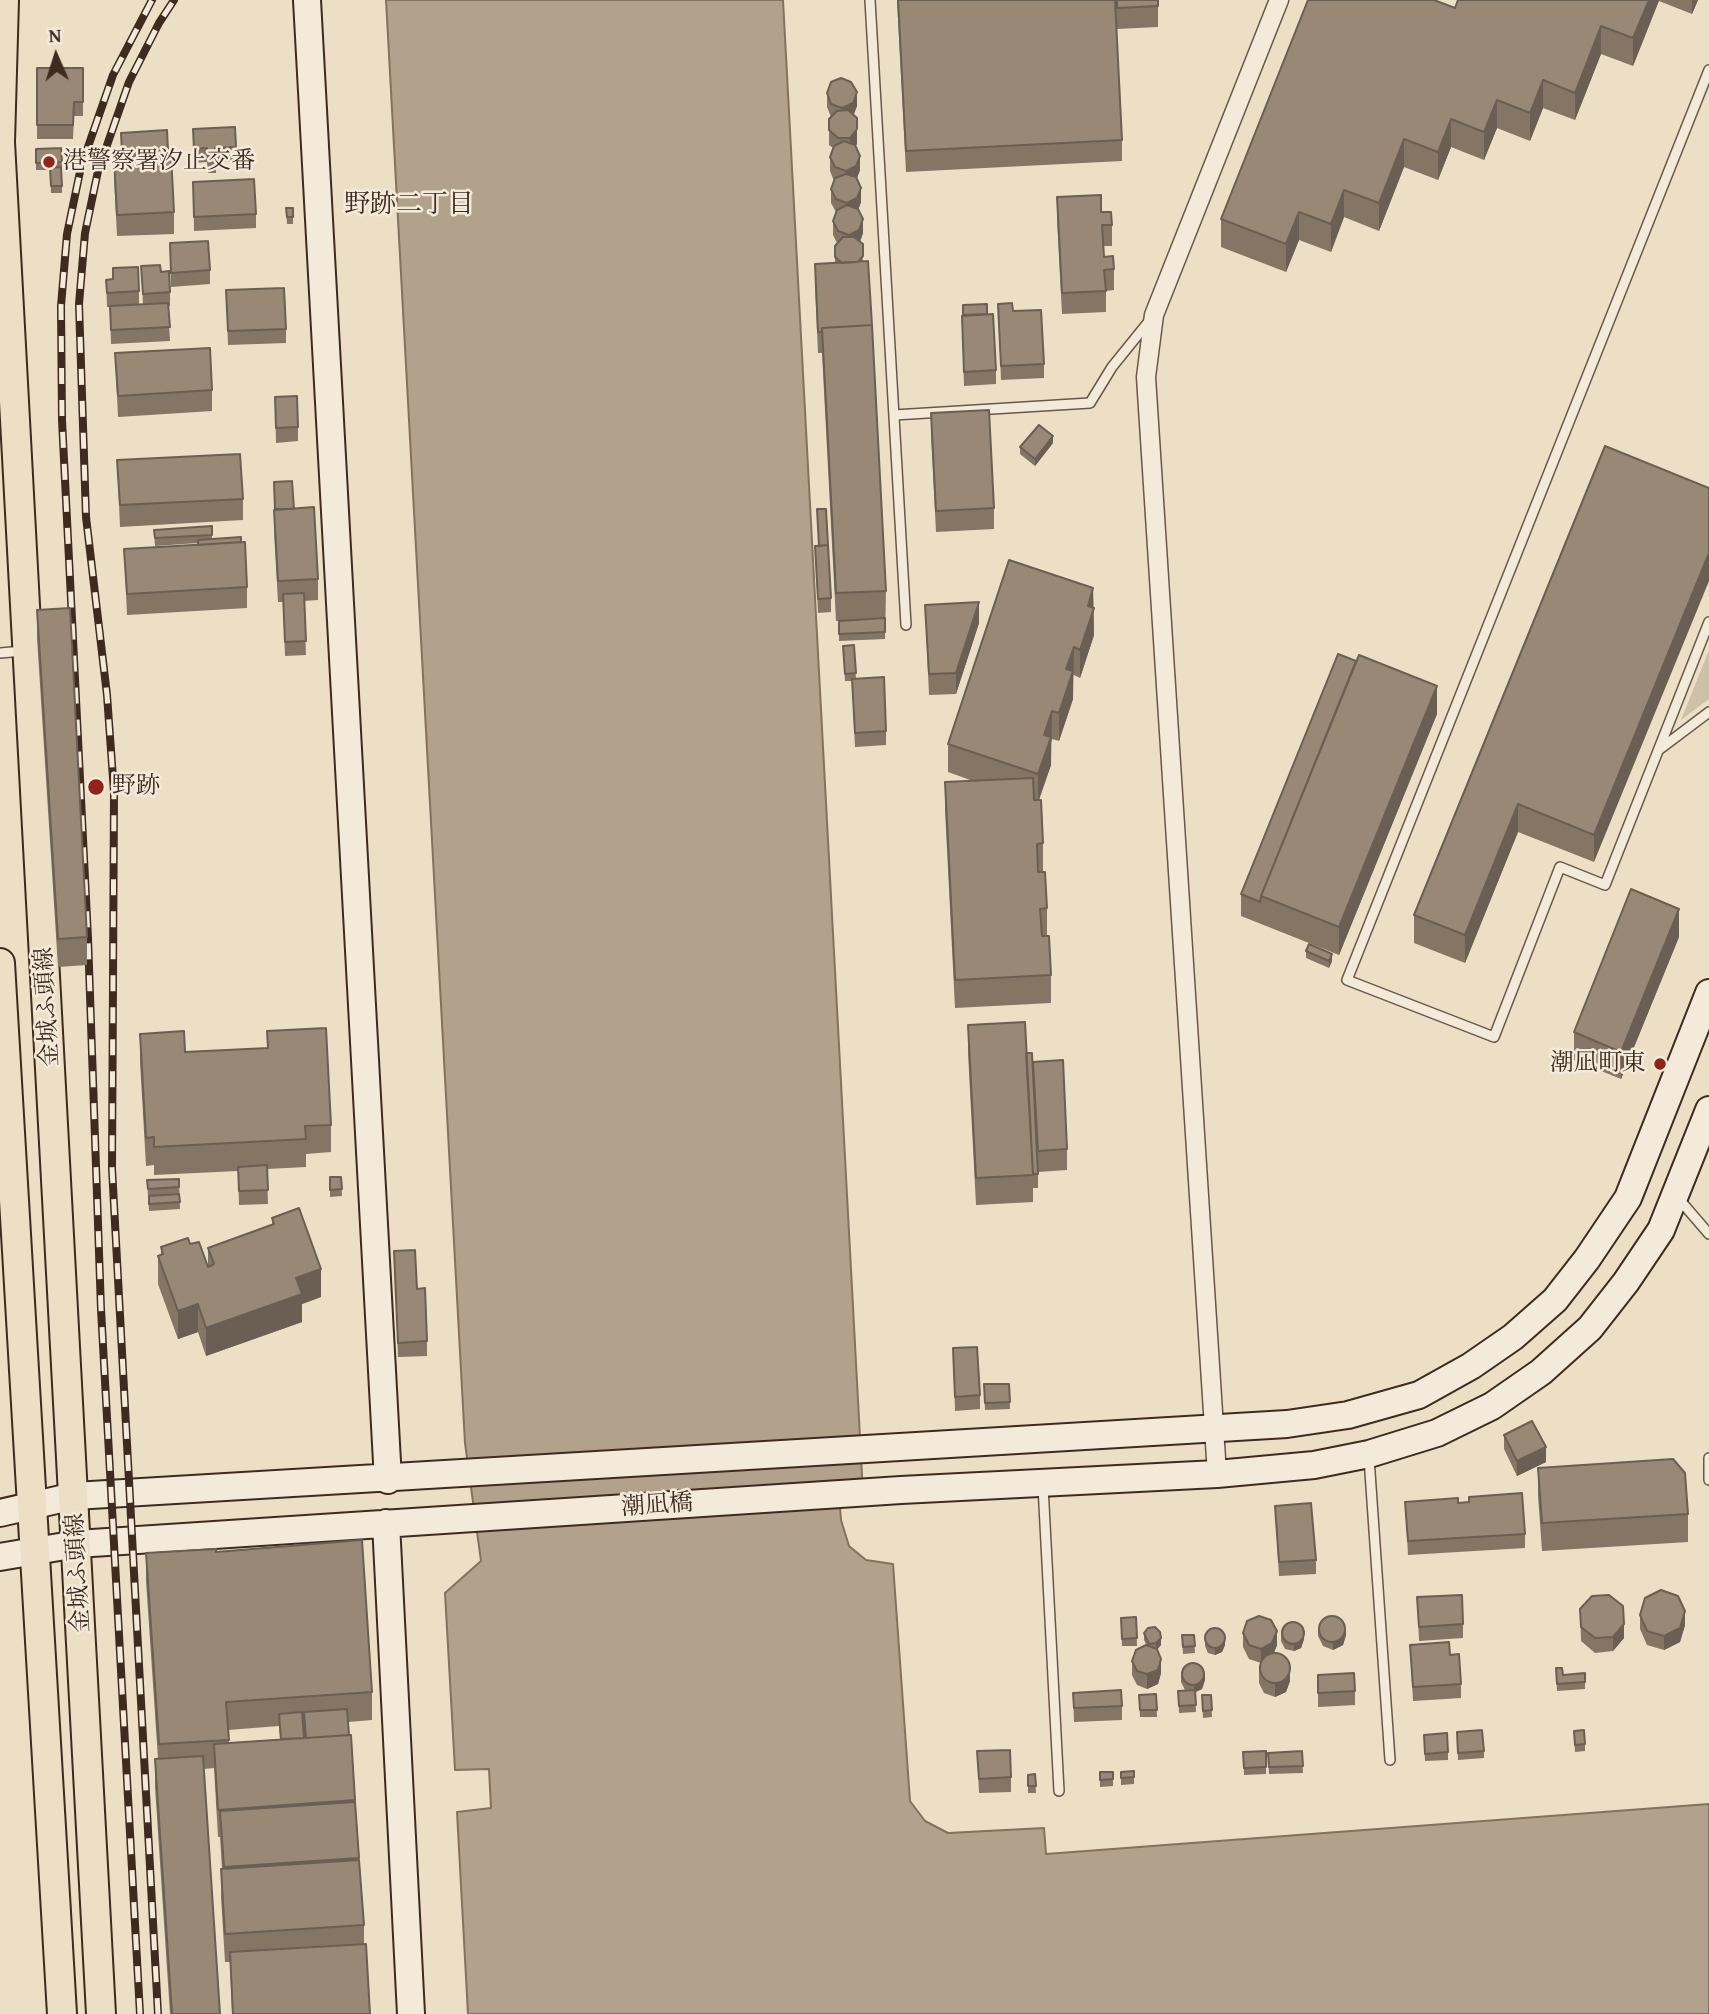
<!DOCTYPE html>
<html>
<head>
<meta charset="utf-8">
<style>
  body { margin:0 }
  #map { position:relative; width:1709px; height:2014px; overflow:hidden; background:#eddfc6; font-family:"Gentium Book Plus",serif }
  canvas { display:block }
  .north { position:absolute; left:21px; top:21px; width:70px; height:70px; -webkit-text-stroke:5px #f3eada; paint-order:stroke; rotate:357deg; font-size:19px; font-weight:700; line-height:28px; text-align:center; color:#3e2a1f }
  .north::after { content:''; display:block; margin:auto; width:24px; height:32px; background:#3e2a1f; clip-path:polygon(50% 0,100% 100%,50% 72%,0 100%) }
</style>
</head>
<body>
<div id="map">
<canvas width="1709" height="2014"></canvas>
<div class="north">N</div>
</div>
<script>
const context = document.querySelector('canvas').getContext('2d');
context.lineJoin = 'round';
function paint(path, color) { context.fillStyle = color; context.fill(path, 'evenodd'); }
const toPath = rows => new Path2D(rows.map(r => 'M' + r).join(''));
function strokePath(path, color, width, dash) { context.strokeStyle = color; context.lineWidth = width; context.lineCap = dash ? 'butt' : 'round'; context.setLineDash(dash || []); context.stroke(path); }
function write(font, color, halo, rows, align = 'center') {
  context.font = font + ' "Gentium Book Plus","Noto Serif JP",serif'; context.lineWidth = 5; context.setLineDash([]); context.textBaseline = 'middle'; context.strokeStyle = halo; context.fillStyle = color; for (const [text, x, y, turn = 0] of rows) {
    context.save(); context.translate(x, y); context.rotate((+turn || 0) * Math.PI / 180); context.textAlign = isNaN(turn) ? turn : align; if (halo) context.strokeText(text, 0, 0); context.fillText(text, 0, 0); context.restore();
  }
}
paint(toPath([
  [1709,650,1709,699,1681,720]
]), '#cfc0aa');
const water = toPath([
  [386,0,783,0,863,1493,839,1495,841,1520,849,1546,866,1560,893,1564,910,1801,925,1821,948,1833,1044,1828,1046,1854,1709,1804,1709,2014,468,2014,457,1812,491,1808,489,1769,455,1770,445,1593,481,1561,465,1443,386,0]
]);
paint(water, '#b2a18d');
strokePath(water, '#847161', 2);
const lane = toPath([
  [870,0,906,625],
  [1709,70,1347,980,1494,1037,1560,867,1605,885,1709,622],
  [894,415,1090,403,1112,367,1150,320],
  [0,653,23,651],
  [1660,749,1709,712],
  [1678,1198,1709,1234],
  [1369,1458,1390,1760],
  [1709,1458,1709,1480],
  [1043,1486,1059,1791]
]);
const street = toPath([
  [1217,1474,1146,377,1154,315,1279,0]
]);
const secondary = toPath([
  [307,0,388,1480],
  [0,1513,74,1496,1287,1424,1348,1415,1419,1395,1471,1366,1513,1337,1555,1300,1587,1259,1628,1198,1709,993],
  [386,1523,411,2014],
  [0,1557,77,1544,901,1490,1217,1474,1314,1465,1369,1454,1437,1433,1492,1406,1541,1372,1590,1328,1626,1282,1661,1230,1709,1110]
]);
const primary = toPath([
  [4,0,0,142,101,2014],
  [0,963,62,2014]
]);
strokePath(lane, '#6a5749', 12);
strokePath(street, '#6a5749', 21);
strokePath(secondary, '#3e2a1f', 30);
strokePath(primary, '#3e2a1f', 32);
strokePath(lane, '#f3eada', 9);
strokePath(street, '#f3eada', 18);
strokePath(secondary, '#f3eada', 26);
strokePath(primary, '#eddfc6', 28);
const rail = toPath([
  [140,2014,101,1309,88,938,62,420,61,306,67,234,81,167,113,75,152,0],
  [158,2014,112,1168,114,792,107,695,86,517,79,304,85,233,98,171,129,82,159,23,174,0]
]);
strokePath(rail, '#3e2a1f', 8);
strokePath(rail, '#f3eada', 5, [16]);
paint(toPath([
  [897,0,1115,0,1122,140,1122,161,906,172],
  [1115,0,1158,0,1158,27,1117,29],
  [1458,0,1698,0,1692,14,1659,1,1633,66,1601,54,1575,120,1543,108,1530,141,1497,128,1484,160,1451,147,1438,180,1404,167,1379,231,1344,217,1331,252,1299,240,1286,272,1221,247,1221,219,1455,8],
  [37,68,83,68,83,116,74,116,73,139,37,139],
  [827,93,857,106,853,115,857,144,855,146,860,170,857,178,861,202,858,210,863,233,860,242,863,262,886,591,885,639,839,641,839,621,882,619,836,621,822,353,818,353,815,285,815,264,835,263,835,246,837,243,833,235,833,221,836,212,831,203,831,189,834,181,830,171,830,157,833,148,829,145,829,119,831,117,827,107],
  [193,129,236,147,236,161,216,162,216,173,208,173,207,162,194,163],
  [167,130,168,154,174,212,174,234,117,236,114,178,114,157,122,157,121,133],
  [36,149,62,162,62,193,51,193,50,170,36,170],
  [193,182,256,214,256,228,194,231],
  [1057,197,1101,212,1112,225,1112,246,1103,246,1104,257,1114,269,1114,290,1106,291,1106,312,1062,314,1057,218],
  [286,208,293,208,293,224,287,224],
  [170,243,210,270,210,284,171,287],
  [141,266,161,272,170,292,170,306,168,306,170,341,111,344,110,307,107,307,106,280,113,280,113,268,139,291,139,304,143,304],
  [226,290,286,329,286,343,228,345],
  [998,304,1013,311,1044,364,1044,378,1001,380],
  [987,314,996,370,996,384,964,386,962,316],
  [115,353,212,390,212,411,118,417],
  [275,397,298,427,298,441,276,443],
  [931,413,994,508,994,529,936,532,931,434],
  [1053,443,1035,466,1020,454,1020,447],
  [1605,446,1594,862,1518,832,1465,963,1414,943,1414,915],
  [117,460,243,499,243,520,120,527],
  [294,509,318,579,318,600,304,601,306,655,285,656,283,602,278,602,274,531,275,510],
  [212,526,212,539,247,587,247,608,127,615,124,549,198,545,198,543,155,546,154,530],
  [815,546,831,598,831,612,818,613],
  [1093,588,1094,635,1080,678,1074,675,1073,676,1073,699,1059,741,1052,739,1051,743,1051,765,1039,800,1043,843,1043,871,1047,908,1047,936,1051,975,1051,1003,955,1008,945,810,945,782,973,781,948,772,948,744],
  [925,605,979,623,956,694,929,695],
  [37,610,87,937,87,965,58,967,37,638],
  [854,645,856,679,886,731,886,745,855,747,852,681,845,681,843,646],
  [1437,714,1339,955,1241,916,1241,894],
  [1679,937,1621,1079,1574,1060,1574,1032],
  [1306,951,1332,961,1329,968,1306,958],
  [968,1025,1026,1053,1033,1075,1067,1149,1067,1170,1038,1172,1038,1188,1033,1188,1033,1202,976,1205,968,1053],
  [267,1031,331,1125,331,1152,306,1154,306,1167,267,1169,268,1204,239,1205,238,1171,154,1175,154,1165,146,1166,140,1062,140,1034,185,1052,267,1048],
  [330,1177,341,1177,342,1196,330,1197],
  [179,1179,180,1209,149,1211,147,1180],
  [272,1218,321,1297,302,1304,302,1322,206,1356,198,1332,178,1339,158,1284,158,1256,161,1255,161,1247,190,1244,208,1267,208,1248,272,1225],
  [394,1251,417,1289,427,1341,427,1356,398,1357],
  [953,1348,980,1395,980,1409,955,1411],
  [984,1384,1009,1384,1010,1409,985,1410],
  [1504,1435,1546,1462,1517,1476,1504,1449],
  [1538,1468,1688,1514,1688,1542,1542,1551,1538,1496],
  [1405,1502,1458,1503,1525,1534,1525,1548,1408,1555],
  [1275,1506,1316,1560,1316,1574,1279,1576],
  [216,1552,372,1692,372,1720,348,1722,349,1735,351,1735,364,1925,364,1944,370,2014,232,2014,230,1962,225,1962,221,1897,222,1869,220,1837,218,1837,214,1768,204,1769,220,2014,170,2014,155,1787,155,1759,158,1759,146,1581,146,1553],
  [303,1725,304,1725,305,1738,304,1738],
  [279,1726,280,1739,229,1743,228,1730],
  [1417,1597,1463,1624,1463,1638,1419,1641],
  [1580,1609,1624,1638,1613,1651,1595,1653,1581,1641],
  [1640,1615,1685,1625,1680,1642,1664,1650,1647,1645,1640,1629],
  [1136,1617,1137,1646,1122,1646,1121,1618],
  [1318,1629,1346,1635,1343,1645,1333,1650,1323,1646,1318,1636],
  [1144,1633,1161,1645,1157,1650,1161,1673,1158,1684,1147,1689,1137,1685,1132,1675,1132,1661,1147,1646,1144,1640],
  [1243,1633,1277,1645,1274,1653,1290,1681,1286,1692,1275,1697,1264,1693,1259,1683,1259,1669,1261,1663,1249,1659,1243,1647],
  [1281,1634,1304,1639,1301,1648,1294,1651,1285,1649,1281,1641],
  [1182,1635,1194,1635,1195,1653,1183,1654],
  [1205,1639,1225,1645,1222,1652,1215,1655,1208,1653,1205,1646],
  [1410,1645,1450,1655,1461,1684,1461,1698,1413,1701],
  [1556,1668,1563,1675,1585,1673,1585,1689,1557,1691],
  [1181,1675,1205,1680,1202,1689,1195,1692,1196,1712,1179,1713,1178,1691,1187,1691,1185,1690,1181,1682],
  [1318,1675,1355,1691,1355,1705,1318,1707],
  [1073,1693,1122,1706,1122,1720,1074,1722],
  [1156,1694,1157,1717,1140,1717,1139,1695],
  [1202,1695,1211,1695,1212,1717,1203,1718],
  [1574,1731,1585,1744,1585,1751,1575,1752],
  [1424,1735,1448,1752,1448,1760,1425,1761],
  [1457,1739,1484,1751,1484,1758,1458,1760],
  [977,1751,1011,1777,1011,1792,979,1793],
  [1266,1751,1266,1774,1244,1775,1243,1752],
  [1302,1751,1303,1773,1269,1774,1268,1753],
  [1134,1771,1134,1784,1121,1785,1121,1772],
  [1100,1772,1113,1772,1113,1786,1100,1787],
  [1035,1774,1036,1793,1028,1793,1028,1775]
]), '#847565');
paint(toPath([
  [1649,0,1659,0,1633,66,1633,38],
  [1692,0,1698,0,1692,14],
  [1601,26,1601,54,1575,120,1575,93],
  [1543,80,1543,108,1530,141,1530,113],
  [857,92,857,106,853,117,842,122,842,108],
  [1497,100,1497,128,1484,160,1484,132],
  [1451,119,1451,147,1438,180,1438,152],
  [857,129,857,144,850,152,850,138],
  [1404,139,1404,167,1379,231,1379,203],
  [860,156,860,170,856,180,846,185,846,171],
  [861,188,861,202,857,213,847,217,847,203],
  [1344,190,1344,217,1331,252,1331,224],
  [1299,212,1299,240,1286,272,1286,244],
  [863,219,863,233,859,244,849,249,849,235],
  [1053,436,1053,443,1035,466,1035,459],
  [1709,553,1709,581,1594,862,1594,835],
  [1093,588,1094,635,1080,678,1080,650,1088,606],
  [979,602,979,623,956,694,956,673],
  [1074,647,1073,699,1059,741,1059,713,1066,669],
  [1437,686,1437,714,1339,955,1339,927],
  [1052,711,1051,765,1038,802,1038,774,1044,735],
  [1518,804,1518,832,1465,963,1465,935],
  [1679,909,1679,937,1621,1079,1621,1052],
  [1332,954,1332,961,1329,968,1329,961],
  [321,1269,321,1297,302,1304,302,1322,206,1356,206,1328,296,1278],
  [198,1304,198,1332,178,1339,178,1311],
  [1546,1447,1546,1462,1517,1476,1517,1461],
  [1685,1611,1685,1625,1680,1642,1664,1650,1664,1636],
  [1624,1624,1624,1638,1613,1651,1613,1637],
  [1346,1628,1346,1635,1343,1645,1333,1650,1333,1643],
  [1277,1631,1277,1645,1272,1657,1261,1663,1261,1649],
  [1304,1632,1304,1639,1301,1648,1294,1651,1294,1644],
  [1161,1638,1161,1645,1156,1650,1156,1643],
  [1225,1638,1225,1645,1222,1652,1215,1655,1215,1648],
  [1161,1659,1161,1673,1158,1684,1147,1689,1147,1674],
  [1290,1667,1290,1681,1286,1692,1275,1697,1275,1683],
  [1205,1673,1205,1680,1202,1689,1194,1693,1194,1686]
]), '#6b5f53');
const building = toPath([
  [898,0,1115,0,1122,140,906,151,898,0],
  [1117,0,1158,0,1158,6,1117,8,1117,0],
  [1308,0,1434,0,1455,8,1458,0,1649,0,1633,38,1601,26,1575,93,1543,80,1530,113,1497,100,1484,132,1451,119,1438,152,1404,139,1379,203,1344,190,1331,224,1299,212,1286,244,1221,219,1308,0],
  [37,68,83,68,83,102,74,102,73,125,37,125,37,68],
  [841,78,851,82,857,92,853,103,842,108,831,104,827,93,831,82,841,78],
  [848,110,857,118,857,129,850,138,838,138,829,130,829,119,837,111,848,110],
  [235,127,236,147,215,148,216,159,208,159,207,148,194,149,193,129,235,127],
  [167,130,168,150,122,153,121,133,167,130],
  [844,141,855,145,860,156,856,166,846,171,835,167,830,157,834,146,844,141],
  [61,148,62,162,36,163,36,149,61,148],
  [171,154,174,212,117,215,114,157,171,154],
  [61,167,62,186,51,186,50,168,61,167],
  [846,174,856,177,861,188,857,198,847,203,836,199,831,189,835,178,846,174],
  [254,179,256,214,194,217,193,182,254,179],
  [1101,195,1101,212,1111,212,1112,225,1102,225,1104,257,1113,256,1114,269,1104,270,1106,291,1062,293,1057,197,1101,195],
  [847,205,858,209,863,219,859,230,849,235,838,231,833,221,837,210,847,205],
  [286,208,293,208,293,217,287,217,286,208],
  [843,237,854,237,863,244,863,256,858,262,842,263,835,257,835,246,843,237],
  [208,241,210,270,171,273,170,243,208,241],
  [868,261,872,325,822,328,822,332,818,332,815,264,868,261],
  [160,265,161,272,169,271,170,292,143,294,141,266,160,265],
  [138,267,139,291,107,293,106,280,113,279,113,268,138,267],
  [284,288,286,329,228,331,226,290,284,288],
  [168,303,170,327,111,330,110,306,168,303],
  [1012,303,1013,311,1041,310,1044,364,1001,366,998,304,1012,303],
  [987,304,987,314,963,315,963,305,987,304],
  [993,314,996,370,964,372,962,316,993,314],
  [872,325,886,591,836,593,822,328,872,325],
  [210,348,212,390,118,396,115,353,210,348],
  [297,396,298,427,276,428,275,397,297,396],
  [989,410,994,508,936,511,931,413,989,410],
  [1039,425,1053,436,1035,459,1020,447,1039,425],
  [1605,446,1709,488,1709,553,1594,835,1518,804,1465,935,1414,915,1605,446],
  [240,454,243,499,120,505,117,460,240,454],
  [292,481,294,509,275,509,274,482,292,481],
  [314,507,318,579,278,581,274,510,314,507],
  [817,509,826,509,828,545,819,546,817,509],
  [212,526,212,535,155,538,154,530,212,526],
  [241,537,241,542,198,545,198,540,241,537],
  [245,542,247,587,127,594,124,549,245,542],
  [828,545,831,598,818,599,815,546,828,545],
  [1009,560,1093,588,1088,606,1094,608,1080,650,1074,647,1066,669,1073,671,1059,713,1052,711,1044,735,1051,737,1038,774,948,744,1009,560],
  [304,593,306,641,285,642,283,594,304,593],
  [979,602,956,673,929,674,925,605,979,602],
  [70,608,87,937,58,939,37,610,70,608],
  [885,618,885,632,839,634,839,621,885,618],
  [854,645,856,673,845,674,843,646,854,645],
  [1338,654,1356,661,1261,896,1260,902,1241,894,1338,654],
  [1359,655,1437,686,1339,927,1261,896,1359,655],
  [884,677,886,731,855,733,852,679,884,677],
  [1033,778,1034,800,1041,800,1043,843,1037,844,1038,872,1045,872,1047,908,1040,909,1042,936,1049,936,1051,975,955,980,945,782,1033,778],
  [1631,889,1679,909,1621,1052,1574,1032,1631,889],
  [1309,944,1332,954,1329,961,1306,951,1309,944],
  [1025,1022,1033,1175,976,1178,968,1025,1025,1022],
  [326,1028,331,1125,305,1126,306,1139,154,1147,154,1137,146,1138,140,1034,184,1031,185,1052,268,1048,267,1031,326,1028],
  [1026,1053,1032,1053,1038,1174,1033,1174,1026,1053],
  [1063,1060,1067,1149,1038,1151,1033,1062,1063,1060],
  [267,1165,268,1190,239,1191,238,1167,267,1165],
  [330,1177,341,1177,342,1189,330,1190,330,1177],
  [179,1179,179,1187,148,1189,147,1180,179,1179],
  [179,1194,180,1202,149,1204,149,1196,179,1194],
  [299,1208,321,1269,296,1278,302,1294,206,1328,198,1304,178,1311,158,1256,163,1254,161,1247,188,1238,190,1244,199,1242,208,1267,214,1264,208,1248,274,1224,272,1218,299,1208],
  [415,1250,417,1289,425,1288,427,1341,398,1343,394,1251,415,1250],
  [977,1347,980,1395,955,1397,953,1348,977,1347],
  [984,1384,1009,1384,1010,1402,985,1403,984,1384],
  [1532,1421,1546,1447,1517,1461,1504,1435,1532,1421],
  [1673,1459,1685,1473,1688,1514,1542,1523,1538,1468,1673,1459],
  [1522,1493,1525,1534,1408,1541,1405,1502,1458,1498,1458,1503,1469,1502,1469,1497,1522,1493],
  [1311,1503,1316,1560,1279,1562,1275,1506,1311,1503],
  [362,1540,372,1692,226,1702,229,1740,159,1744,146,1553,216,1549,216,1552,362,1540],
  [1661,1590,1678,1596,1685,1611,1680,1628,1664,1636,1647,1631,1640,1615,1645,1598,1661,1590],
  [1462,1595,1463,1624,1419,1627,1417,1597,1462,1595],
  [1609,1595,1623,1606,1624,1624,1613,1637,1595,1638,1581,1627,1580,1609,1592,1596,1609,1595],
  '1319 1629a13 13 0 1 1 26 0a13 13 0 1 1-26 0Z',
  [1259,1616,1271,1620,1277,1631,1272,1643,1261,1649,1249,1645,1243,1633,1247,1621,1259,1616],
  [1136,1617,1137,1638,1122,1639,1121,1618,1136,1617],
  '1282 1633a11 11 0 1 1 22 0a11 11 0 1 1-22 0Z',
  [1155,1627,1160,1632,1161,1638,1156,1643,1149,1644,1144,1633,1148,1628,1155,1627],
  '1205 1638a10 10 0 1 1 20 0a10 10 0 1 1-20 0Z',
  [1182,1635,1194,1635,1195,1646,1183,1647,1182,1635],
  [1449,1642,1450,1655,1459,1654,1461,1684,1413,1687,1410,1645,1449,1642],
  [1146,1645,1157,1649,1161,1659,1158,1670,1147,1674,1137,1671,1132,1661,1136,1650,1146,1645],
  '1260 1668a15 15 0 1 1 30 0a15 15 0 1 1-30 0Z',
  '1182 1674a11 11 0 1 1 22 0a11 11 0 1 1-22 0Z',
  [1556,1668,1562,1668,1563,1675,1585,1673,1585,1682,1557,1684,1556,1668],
  [1354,1673,1355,1691,1318,1693,1318,1675,1354,1673],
  [1121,1690,1122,1706,1074,1708,1073,1693,1121,1690],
  [1195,1690,1196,1705,1179,1706,1178,1691,1195,1690],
  [1156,1694,1157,1710,1140,1710,1139,1695,1156,1694],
  [1202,1695,1211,1695,1212,1710,1203,1711,1202,1695],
  [347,1709,349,1735,306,1738,304,1712,347,1709],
  [302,1712,304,1738,281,1739,279,1714,302,1712],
  [1482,1730,1484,1751,1458,1753,1457,1732,1482,1730],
  [1584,1730,1585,1744,1575,1745,1574,1731,1584,1730],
  [1447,1733,1448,1752,1425,1754,1424,1735,1447,1733],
  [351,1735,355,1800,218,1810,214,1744,351,1735],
  [1010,1750,1011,1777,979,1779,977,1751,1010,1750],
  [1266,1751,1266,1767,1244,1768,1243,1752,1266,1751],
  [1302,1751,1303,1766,1269,1767,1268,1753,1302,1751],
  [203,1756,220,2014,172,2014,155,1759,203,1756],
  [1134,1771,1134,1777,1121,1778,1121,1772,1134,1771],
  [1100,1772,1113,1772,1113,1779,1100,1780,1100,1772],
  [1035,1774,1036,1786,1028,1786,1028,1775,1035,1774],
  [355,1802,359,1858,224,1867,220,1811,355,1802],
  [359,1860,364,1925,225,1934,221,1869,359,1860],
  [366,1944,370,2014,233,2014,230,1952,366,1944]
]);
paint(building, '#998876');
strokePath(building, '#6b5f53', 2);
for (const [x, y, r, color] of [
  [49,162,7,"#8f2418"],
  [96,787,9,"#8f2418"],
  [1660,1064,7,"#8f2418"]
]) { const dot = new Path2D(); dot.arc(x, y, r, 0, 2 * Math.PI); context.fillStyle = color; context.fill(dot); strokePath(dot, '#f3eada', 2.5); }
write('24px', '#3e2a1f', '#f3eada', [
  ["港警察署汐止交番",63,162],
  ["野跡",112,787],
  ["潮凪町東",1646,1064,"right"]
], 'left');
write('24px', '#3e2a1f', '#f3eada', [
  ["金城ふ頭線",48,1007,-93],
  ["潮凪橋",657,1506,-4],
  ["金城ふ頭線",79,1573,-93]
]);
write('26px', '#3e2a1f', '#f3eada', [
  ["野跡二丁目",409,205]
]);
</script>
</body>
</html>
